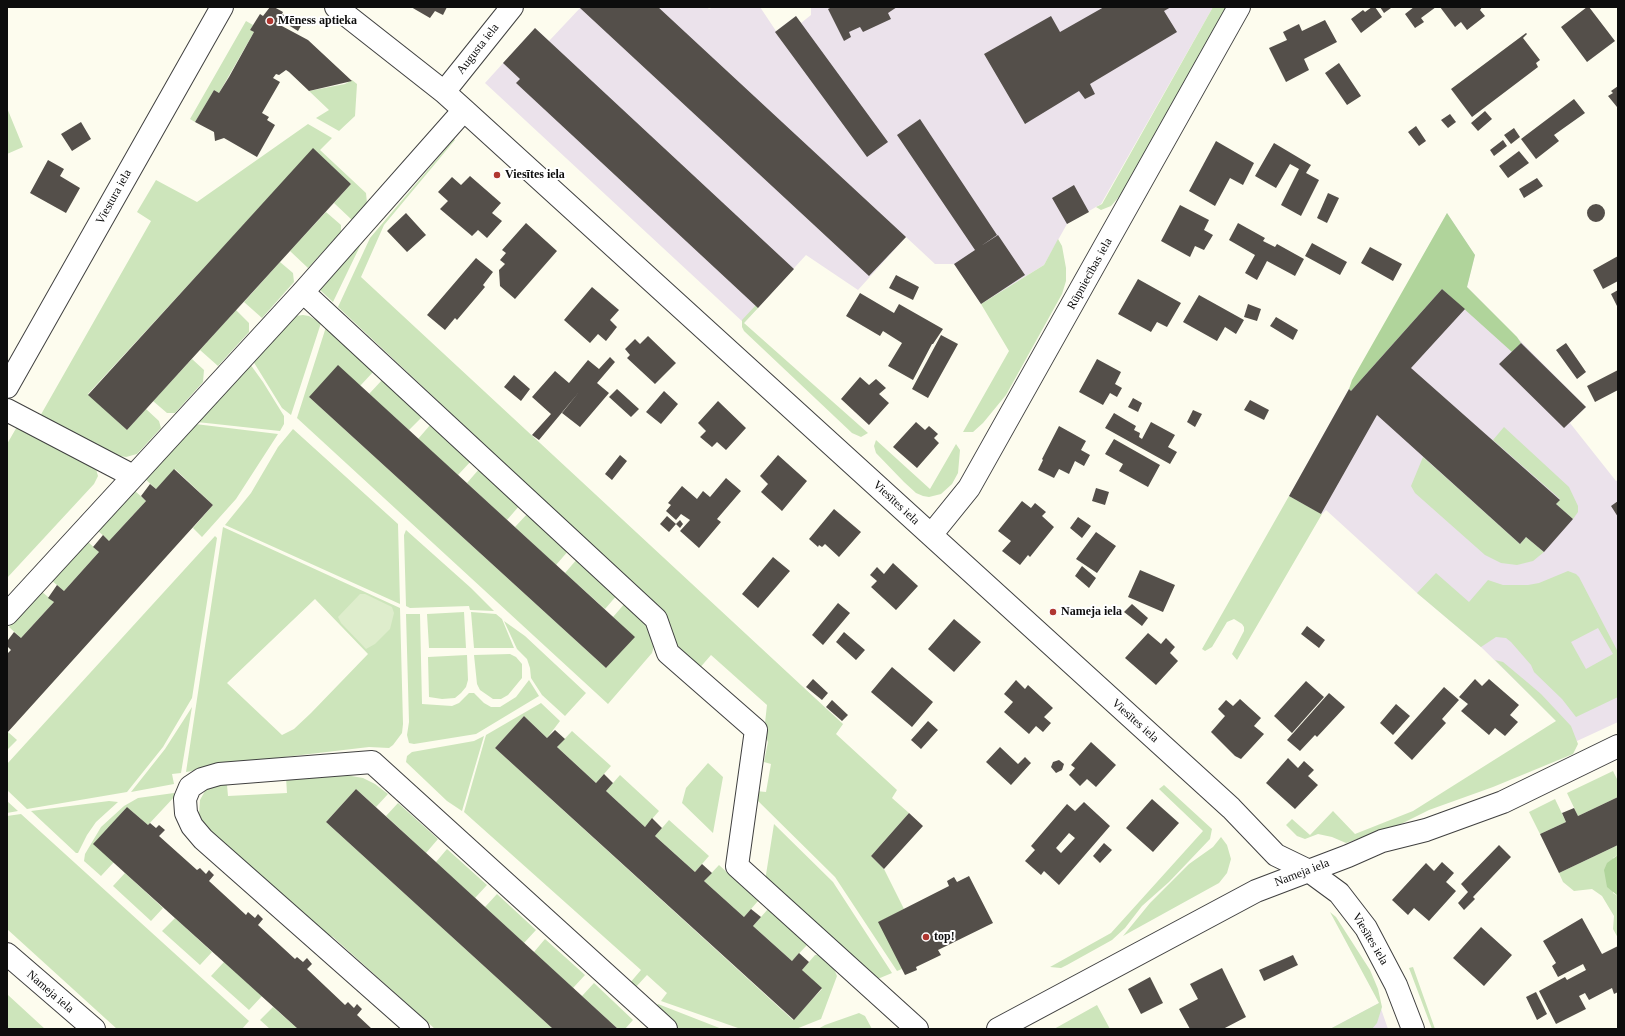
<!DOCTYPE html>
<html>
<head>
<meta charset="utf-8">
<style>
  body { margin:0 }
  #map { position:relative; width:1625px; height:1036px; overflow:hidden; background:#fdfcee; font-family:"Times New Roman",serif }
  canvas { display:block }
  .frame { position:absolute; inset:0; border:8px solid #0d0d0d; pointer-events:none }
</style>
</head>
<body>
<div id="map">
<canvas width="1625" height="1036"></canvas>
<div class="frame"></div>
</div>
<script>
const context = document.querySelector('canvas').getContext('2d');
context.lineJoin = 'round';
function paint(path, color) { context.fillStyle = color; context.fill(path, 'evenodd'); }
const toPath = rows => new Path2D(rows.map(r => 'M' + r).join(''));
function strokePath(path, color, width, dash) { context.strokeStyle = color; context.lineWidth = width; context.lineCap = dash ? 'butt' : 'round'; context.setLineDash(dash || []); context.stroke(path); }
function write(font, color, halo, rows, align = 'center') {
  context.font = font + ' "Times New Roman",serif'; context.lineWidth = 4; context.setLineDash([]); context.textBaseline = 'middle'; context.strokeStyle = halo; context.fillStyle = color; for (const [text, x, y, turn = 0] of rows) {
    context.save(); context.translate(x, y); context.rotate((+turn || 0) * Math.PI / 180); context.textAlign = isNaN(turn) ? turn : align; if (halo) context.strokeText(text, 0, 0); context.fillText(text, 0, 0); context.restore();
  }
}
paint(toPath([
  [581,7,707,7,709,9,714,7,760,7,776,31,796,16,801,23,811,15,811,7,1213,7,1101,204,1067,224,1044,265,981,304,954,264,935,264,906,237,858,290,806,255,744,323,485,83,535,28,549,41],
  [1447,213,1475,255,1467,287,1586,407,1570,423,1616,481,1618,480,1618,722,1577,741,1481,647,1417,593,1326,510,1322,514,1289,496],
  [1379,1003,1388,1029,1330,1029]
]), '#ebe2eb');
paint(toPath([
  [1213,7,1226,7,1125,190,1111,206,1101,210,1096,207,1102,204],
  [246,21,253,25,250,30,254,32,219,93,214,90,195,122,190,119],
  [352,80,357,84,355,116,339,131,316,118,329,110,309,91,345,84],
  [7,108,23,147,7,154],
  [308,124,332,138,320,150,366,193,367,203,352,220,334,203,351,184,313,149,88,394,127,430,146,409,159,421,161,428,137,454,126,457,115,455,39,418,151,221,137,212,156,180,197,202],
  [454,139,455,140,384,225,361,277,843,724,836,734,897,790,892,798,909,813,871,856,884,869,904,909,879,922,902,969,897,971,835,877,755,798,756,791,766,792,771,764,764,762,768,742,764,732,767,705,711,655,698,670,677,652,651,601,338,307,370,238],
  [326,212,341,225,341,232,308,268,290,251],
  [1058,239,1062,246,1066,268,1066,281,1062,294,1006,395,983,423,973,432,963,432,1009,351,981,304,1044,265],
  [361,244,333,302,319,289],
  [280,262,293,273,294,282,262,318,244,302],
  [756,305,758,308,744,323,868,433,861,437,852,433,744,331,742,327,742,320],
  [236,310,249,323,249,332,218,366,200,350],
  [303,315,309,316,321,323,291,415,282,408,253,361,295,316],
  [326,327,374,371,360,386,309,397,606,668,634,637,613,617,626,602,644,619,654,646,652,653,608,704,297,418],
  [192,359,204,370,203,382,175,413,167,413,153,401],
  [250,364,263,382,284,416,284,424,280,431,197,422],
  [383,379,423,416,409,430,369,394],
  [195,424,278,434,236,499,202,537,193,528,213,505,175,469,156,489,145,479],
  [431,424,472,460,458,475,418,439],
  [18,425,96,469,98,476,94,484,7,578,7,444],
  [1504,427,1569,487,1578,506,1578,512,1573,519,1556,504,1560,499,1493,440],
  [293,429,398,524,400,604,225,525,251,493,278,447],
  [876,440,930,489,956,444,960,450,958,473,952,484,941,494,929,497,923,496,916,493,904,482,876,453,874,446],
  [1423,457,1520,544,1526,537,1544,552,1533,561,1517,565,1501,563,1485,555,1415,493,1411,486],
  [480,468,520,505,507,520,467,483],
  [134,490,146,501,109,541,97,530],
  [1289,496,1322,514,1237,660,1232,654,1244,631,1244,627,1242,624,1234,619,1227,622,1212,647,1205,651,1202,649],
  [528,513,569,550,556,565,515,527],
  [223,527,400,608,403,724,402,733,393,745,389,748,369,747,259,760,186,772],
  [315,599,368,654,311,713,294,729,282,735,227,683],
  [406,530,471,588,494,611,470,610,469,606,410,608,406,606,404,535],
  [215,536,217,538,192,698,163,747,127,792,27,809,7,790,7,764],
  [87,541,99,552,64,591,51,580],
  [578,558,618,594,605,609,565,573],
  [1568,571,1576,574,1579,577,1618,652,1618,697,1576,717,1562,699,1534,672,1531,665,1511,642,1506,638,1496,637,1481,647,1417,593,1436,573,1469,602,1488,580,1503,585,1528,585,1539,583],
  [1598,628,1613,654,1586,669,1571,642],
  [41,591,54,602,21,638,9,627],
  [464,612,466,648,429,648,427,614],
  [471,612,496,614,502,619,514,648,474,648],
  [406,614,420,614,422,704,452,706,459,703,469,693,474,693,484,703,491,707,500,707,516,697,529,680,539,696,476,734,414,744,409,743,407,735,409,722],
  [504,621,525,636,586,693,565,716,542,695,531,678,530,668,527,659,517,649],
  [510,654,516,657,522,664,522,678,508,695,501,699,493,699,480,690,477,684,474,655],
  [467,655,468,680,466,687,461,693,455,698,442,699,429,697,428,657],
  [1495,660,1503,662,1527,682,1541,694,1571,726,1578,744,1573,754,1493,787,1429,810,1401,824,1346,843,1332,837,1318,834,1305,839,1297,836,1286,825,1292,819,1310,835,1333,811,1355,834,1413,811,1556,721],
  [541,703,560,721,547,738,524,716,495,748,793,1020,822,989,802,970,815,955,818,955,834,969,837,976,821,1019,796,1029,738,1028,661,1001,667,993,647,975,634,989,629,984,641,970,464,812,486,735],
  [192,707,181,773,172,774,174,784,131,792,165,749],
  [572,731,611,766,596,783,557,747],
  [8,732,17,740,7,750,7,733],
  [484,736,462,811,447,801,406,762,407,756,412,752,474,741],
  [708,763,723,777,713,833,682,803,686,788],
  [1613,771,1618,781,1618,797,1578,816,1567,793],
  [345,775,363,778,375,784,388,794,376,807,356,789,326,822,553,1029,435,1029,333,937,311,927,220,844,202,821,199,814,200,800,205,791,209,787,222,783,227,785,228,796,287,793,286,777],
  [620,775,659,811,645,827,606,791],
  [1164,785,1212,829,1210,839,1169,882,1142,906,1125,928,1112,940,1067,965,1061,968,1050,967,1111,933,1203,831,1159,789],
  [174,793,176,795,148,825,127,807,94,844,114,862,101,876,84,861,85,854,101,827,124,806,138,798],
  [1555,799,1566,822,1540,834,1529,812],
  [7,801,18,811,7,813],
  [109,801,118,802,96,822,87,835,78,853,76,853,31,811],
  [398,803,438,839,426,853,386,816],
  [21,814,249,1021,242,1029,117,1029,7,929,7,816],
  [669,820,709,856,695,872,655,836],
  [774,824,833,882,892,973,880,978,875,978,765,881],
  [1221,837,1227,845,1231,859,1227,873,1219,883,1123,936,1150,903,1189,864,1213,847],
  [1618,845,1618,855,1613,858,1613,893,1618,896,1618,938,1613,929,1614,916,1602,896,1592,889,1574,891,1563,882,1559,873],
  [447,849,487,885,475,898,436,862],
  [719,865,758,901,744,917,704,881],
  [125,873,163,908,151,921,113,886],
  [497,894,536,930,524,943,485,907],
  [768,909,807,945,792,961,753,926],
  [1330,912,1336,917,1370,970,1378,989,1382,1007,1377,1023,1372,1029,1330,1029,1379,1003],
  [175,918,212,952,200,965,162,931],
  [545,939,585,975,573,988,534,952],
  [224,962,262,996,249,1010,211,976],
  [1413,967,1435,1029,1432,1029,1409,968],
  [594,983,633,1020,625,1029,618,1029,582,996],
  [7,994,8,995,45,1029,7,1029],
  [658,1004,722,1029,726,1029,677,1029,654,1008],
  [1097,1005,1110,1029,1054,1029],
  [273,1007,298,1029,270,1029,260,1020],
  [859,1013,865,1016,872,1029,818,1029,825,1025]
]), '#cde5bb');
paint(toPath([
  [1447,213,1475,255,1467,287,1517,337,1521,343,1512,352,1442,289,1351,391,1349,389,1352,380],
  [1618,855,1618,896,1607,887,1604,870,1607,863]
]), '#b0d49b');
paint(toPath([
  [360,594,365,594,392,607,394,613,390,629,375,644,366,649,341,623,338,617]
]), '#deedcc');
paint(toPath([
  [270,7,274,7,283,12,282,14,302,24,298,31,282,21,280,25,308,40,352,81,309,91,289,72,286,70,279,75,276,74,273,78,280,82,262,113,269,117,267,120,275,125,257,157,224,138,215,141,214,132,195,122,214,90,219,93,229,77,254,32,250,30,260,14,263,16],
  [411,7,447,7,443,15,435,11,430,18],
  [581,7,658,7,906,237,869,276,580,8],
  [832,7,897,7,888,13,891,19,863,32,860,27,849,32,851,37,844,41,828,9],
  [1104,7,1171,7,1164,11,1177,32,1090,84,1095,94,1085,99,1079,91,1025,124,984,54,1051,16,1060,32],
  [1372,7,1375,7,1382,17,1361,33,1351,19,1363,10,1365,12],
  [1380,7,1391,7,1391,8,1384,13],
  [1414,7,1436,7,1421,18,1424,22,1415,28,1405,14],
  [1440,7,1482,7,1480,10,1485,16,1467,30,1461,22,1455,27],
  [1587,7,1589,7,1615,41,1587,62,1561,27],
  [796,16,888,142,867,157,775,32],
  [1325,20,1337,42,1304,59,1309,70,1286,82,1269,48,1287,40,1283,32,1299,24,1302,31],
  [535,28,794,269,758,308,516,83,520,79,503,63],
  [1526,33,1527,34,1523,38,1540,60,1536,63,1538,67,1472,117,1451,89],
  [1339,63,1361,96,1347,105,1325,73],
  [1618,86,1618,106,1617,107,1608,96,1613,93,1611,91],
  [1574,99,1585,113,1554,135,1559,141,1536,159,1521,139],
  [1485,111,1492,119,1478,131,1471,123],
  [1450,114,1456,122,1448,128,1441,120],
  [920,119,997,235,981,246,998,235,1025,275,981,304,954,264,975,250,897,135],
  [81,122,91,139,72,151,61,134],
  [1416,126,1426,141,1419,146,1408,132],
  [1514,128,1520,137,1511,144,1504,135],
  [1503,140,1507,146,1494,156,1490,150],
  [1216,141,1254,163,1243,185,1230,178,1215,206,1189,191],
  [1274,143,1311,165,1306,173,1319,180,1301,216,1281,205,1299,169,1290,164,1276,188,1255,176],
  [313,148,351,184,127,430,88,395],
  [1519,151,1529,163,1508,178,1499,166],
  [48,160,64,169,60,176,80,188,66,213,30,193],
  [470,176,501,203,492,213,502,221,487,238,478,230,472,236,440,209,448,201,438,192,452,177,461,185],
  [1537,178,1543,186,1524,198,1519,189],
  [1074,185,1089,212,1067,224,1052,198],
  [1328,193,1339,198,1327,223,1317,218],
  '1587 213a9 9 0 1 1 18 0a9 9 0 1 1-18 0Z',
  [1180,205,1209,220,1204,230,1213,235,1204,250,1195,246,1190,257,1161,241],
  [406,213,426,235,407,252,387,231],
  [526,223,557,251,515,299,500,286,499,270,505,264,500,260,506,253,502,250],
  [1238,223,1265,238,1263,241,1275,247,1277,244,1304,259,1295,276,1267,261,1257,280,1245,273,1255,255,1229,240],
  [1312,243,1347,262,1340,275,1305,256],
  [1370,247,1402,264,1393,281,1361,263],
  [1618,256,1618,281,1603,289,1593,270],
  [476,258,493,272,483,285,485,287,457,320,455,318,445,330,427,315],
  [896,275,919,287,913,300,889,288],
  [1138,279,1181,303,1167,327,1157,322,1151,332,1118,314],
  [592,287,619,310,610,320,617,327,606,341,598,334,590,343,564,320],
  [1442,289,1465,309,1411,368,1560,500,1556,504,1573,519,1544,552,1526,537,1520,544,1377,415,1321,514,1289,496,1349,389,1351,391],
  [1618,290,1618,308,1611,294],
  [860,293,894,313,899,304,943,329,933,344,932,344,913,380,888,366,902,343,883,331,880,336,846,316],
  [1199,295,1244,320,1236,334,1225,327,1217,341,1183,322],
  [1248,304,1261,309,1257,321,1244,317],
  [1276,317,1298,330,1293,340,1270,326],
  [941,335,958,344,928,398,912,389],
  [648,336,676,363,655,384,627,358,630,355,625,349,635,339,640,344],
  [1521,343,1586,407,1564,428,1499,364],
  [1566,343,1586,372,1577,379,1556,350],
  [610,357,615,362,597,383,609,393,580,427,562,413,579,392,539,440,532,435,551,414,532,397,555,371,569,383,588,360,599,369],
  [1097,359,1121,372,1115,384,1122,388,1117,397,1110,393,1103,405,1079,392],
  [338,365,635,637,606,668,309,397],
  [1618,370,1618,390,1595,402,1587,386],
  [514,375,530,389,521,401,504,387],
  [860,377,869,385,876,379,886,388,879,394,889,403,869,425,841,399],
  [617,389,639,409,631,417,609,397],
  [664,391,678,404,661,424,646,412],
  [1133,398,1142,403,1138,412,1128,407],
  [1250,400,1269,410,1264,420,1244,410],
  [718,401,746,428,726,450,717,442,712,447,700,437,706,431,698,423],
  [1193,410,1202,414,1195,427,1187,422],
  [1114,413,1136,426,1134,430,1140,433,1139,437,1142,439,1151,422,1175,435,1168,447,1177,452,1170,464,1105,428],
  [916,422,925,430,929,426,938,434,934,438,939,443,917,468,893,447],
  [1059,426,1086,441,1081,450,1090,455,1084,466,1075,461,1069,474,1059,469,1054,478,1038,470,1043,460,1042,459],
  [1114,439,1160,465,1148,487,1119,471,1123,464,1105,454],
  [620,455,627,461,612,480,605,474],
  [778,455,807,481,782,511,761,492,768,484,760,476],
  [174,469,213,505,7,733,7,654,11,650,7,646,8,640,14,632,21,638,54,602,48,598,57,585,64,591,99,552,93,547,103,535,109,541,146,501,141,496,150,484,156,489],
  [726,478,741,491,717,519,721,522,699,548,680,531,690,520,681,514,676,520,666,511,671,505,668,503,682,486,697,499,703,491,710,497],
  [1096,488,1109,492,1105,505,1092,501],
  [1022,501,1031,508,1035,503,1046,512,1042,516,1054,527,1030,557,1028,555,1020,565,1002,551,1011,541,998,531],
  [1618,501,1618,517,1611,506],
  [834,509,861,532,839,557,825,544,822,547,819,545,818,547,809,539],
  [667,516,676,524,669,532,660,524],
  [1078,517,1091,526,1082,538,1070,528],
  [680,520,683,524,680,528,676,524],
  [1096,532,1116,546,1097,573,1076,559],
  [773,557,790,571,758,608,742,594],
  [893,563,918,586,896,610,871,587,877,581,870,575,877,567,884,574],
  [1082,566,1096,578,1089,588,1075,576],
  [1140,570,1175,585,1163,612,1128,597],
  [838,603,850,613,823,645,812,635],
  [1132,604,1148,618,1142,626,1124,612],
  [954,619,981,642,954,672,928,649],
  [1307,626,1325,640,1319,648,1301,634],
  [844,632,865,650,856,660,836,642],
  [1148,633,1161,644,1166,638,1175,647,1170,653,1178,661,1156,685,1125,658],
  [892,667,933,702,912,727,871,692],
  [813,679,828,693,822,700,806,687],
  [1475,679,1482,686,1489,679,1519,705,1510,715,1518,722,1505,736,1495,728,1489,735,1461,711,1468,704,1459,697],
  [1016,680,1025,689,1028,685,1053,708,1044,717,1051,723,1043,732,1036,726,1029,734,1004,712,1013,702,1004,694],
  [1306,681,1324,697,1292,733,1274,716],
  [1444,687,1459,700,1442,719,1446,723,1412,760,1394,743],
  [1329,693,1345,707,1317,737,1315,735,1300,751,1287,740],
  [1240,699,1261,718,1254,726,1264,734,1241,759,1235,756,1211,732,1225,716,1218,709,1226,700,1233,706],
  [832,700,848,715,842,721,826,707],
  [1396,704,1410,716,1393,735,1380,723],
  [524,716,547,738,555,730,565,739,557,747,596,783,604,774,613,783,606,791,645,827,652,818,662,828,655,836,695,872,702,864,712,873,704,881,744,917,751,909,761,917,753,926,792,961,799,953,809,962,802,970,822,988,794,1020,495,748],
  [928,721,938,730,921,749,911,740],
  [1091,742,1116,765,1096,787,1087,779,1080,786,1069,775,1075,768,1071,765],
  [1000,747,1018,764,1025,757,1031,763,1011,785,986,762],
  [1288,758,1298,768,1304,761,1314,770,1308,776,1318,785,1295,809,1266,783],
  [1059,760,1064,764,1062,770,1056,773,1051,767,1053,762],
  [356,789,436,862,618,1029,553,1029,326,822],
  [1618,797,1618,845,1559,873,1540,834,1566,822,1562,813,1574,808,1578,816],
  [1152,799,1179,823,1153,852,1126,828],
  [1084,802,1110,826,1059,885,1044,871,1041,875,1025,861,1035,850,1031,846,1067,804,1075,811],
  [1069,833,1075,838,1061,853,1056,848],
  [127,807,148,825,150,823,156,828,159,825,165,830,159,836,197,870,200,868,206,874,209,870,214,875,209,881,246,915,248,912,255,918,258,914,263,919,258,925,295,959,297,957,303,962,307,958,312,964,307,969,345,1005,348,1002,354,1008,357,1004,362,1009,357,1015,372,1029,298,1029,125,873,93,844],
  [909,813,923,826,884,869,871,856],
  [1104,843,1112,850,1100,863,1093,856],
  [1499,845,1511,857,1473,897,1475,899,1464,910,1458,903,1468,892,1461,884],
  [1442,862,1454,873,1446,882,1456,891,1429,921,1414,908,1408,915,1392,900,1426,863,1434,871],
  [969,876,993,923,938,950,941,955,916,967,917,970,905,975,878,922,949,886,947,881,954,877,957,882],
  [1582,918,1602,954,1618,946,1618,992,1614,994,1612,988,1589,1000,1585,993,1579,996,1586,1009,1556,1024,1539,991,1565,977,1567,980,1586,970,1583,964,1558,977,1552,966,1556,963,1543,941],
  [1481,927,1512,955,1484,986,1453,958],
  [1293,955,1298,965,1264,981,1259,970],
  [1222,968,1246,1017,1223,1029,1190,1029,1179,1009,1198,999,1190,984],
  [1150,977,1163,1003,1141,1014,1128,989],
  [1536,992,1547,1014,1537,1020,1526,997]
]), '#544f4a');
const minor = toPath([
  [336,7,444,92,464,110,1231,808,1276,855,1309,871,1339,893,1366,928,1396,985,1413,1029],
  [444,92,512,7],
  [303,292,656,619,668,653,756,730,737,866,917,1029],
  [7,410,133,476],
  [931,535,969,488,1239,7],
  [7,614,303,292,464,110],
  [418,1029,203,839,192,826,186,813,185,799,190,787,202,779,219,774,372,762,666,1029]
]);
const tertiary = toPath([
  [7,387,222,7],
  [7,954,94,1029],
  [998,1029,1256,891,1348,856,1382,841,1426,830,1503,802,1618,746]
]);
strokePath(minor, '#404040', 24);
strokePath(tertiary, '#404040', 24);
strokePath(minor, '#fff', 22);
strokePath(tertiary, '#fff', 22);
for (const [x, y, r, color] of [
  [270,21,4,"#b03731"],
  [497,175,4,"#b03731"],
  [1053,612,4,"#b03731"],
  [926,937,4,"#b03731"]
]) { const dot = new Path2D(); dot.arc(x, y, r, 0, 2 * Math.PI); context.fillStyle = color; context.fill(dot); strokePath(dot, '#fff', 1.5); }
write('bold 12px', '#0d0d0d', '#fff', [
  ["Mēness aptieka",278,21],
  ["Viesītes iela",505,175],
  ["Nameja iela",1061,612],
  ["top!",934,937]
], 'left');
write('12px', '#0d0d0d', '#fff', [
  ["Augusta iela",478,49,-52],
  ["Viestura iela",114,197,-61],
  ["Rūpniecības iela",1090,274,-61],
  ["Viesītes iela",896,503,43],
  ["Viesītes iela",1135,721,42],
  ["Nameja iela",1302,873,-21],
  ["Viesītes iela",1370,939,59],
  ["Nameja iela",50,992,41]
]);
</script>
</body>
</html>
